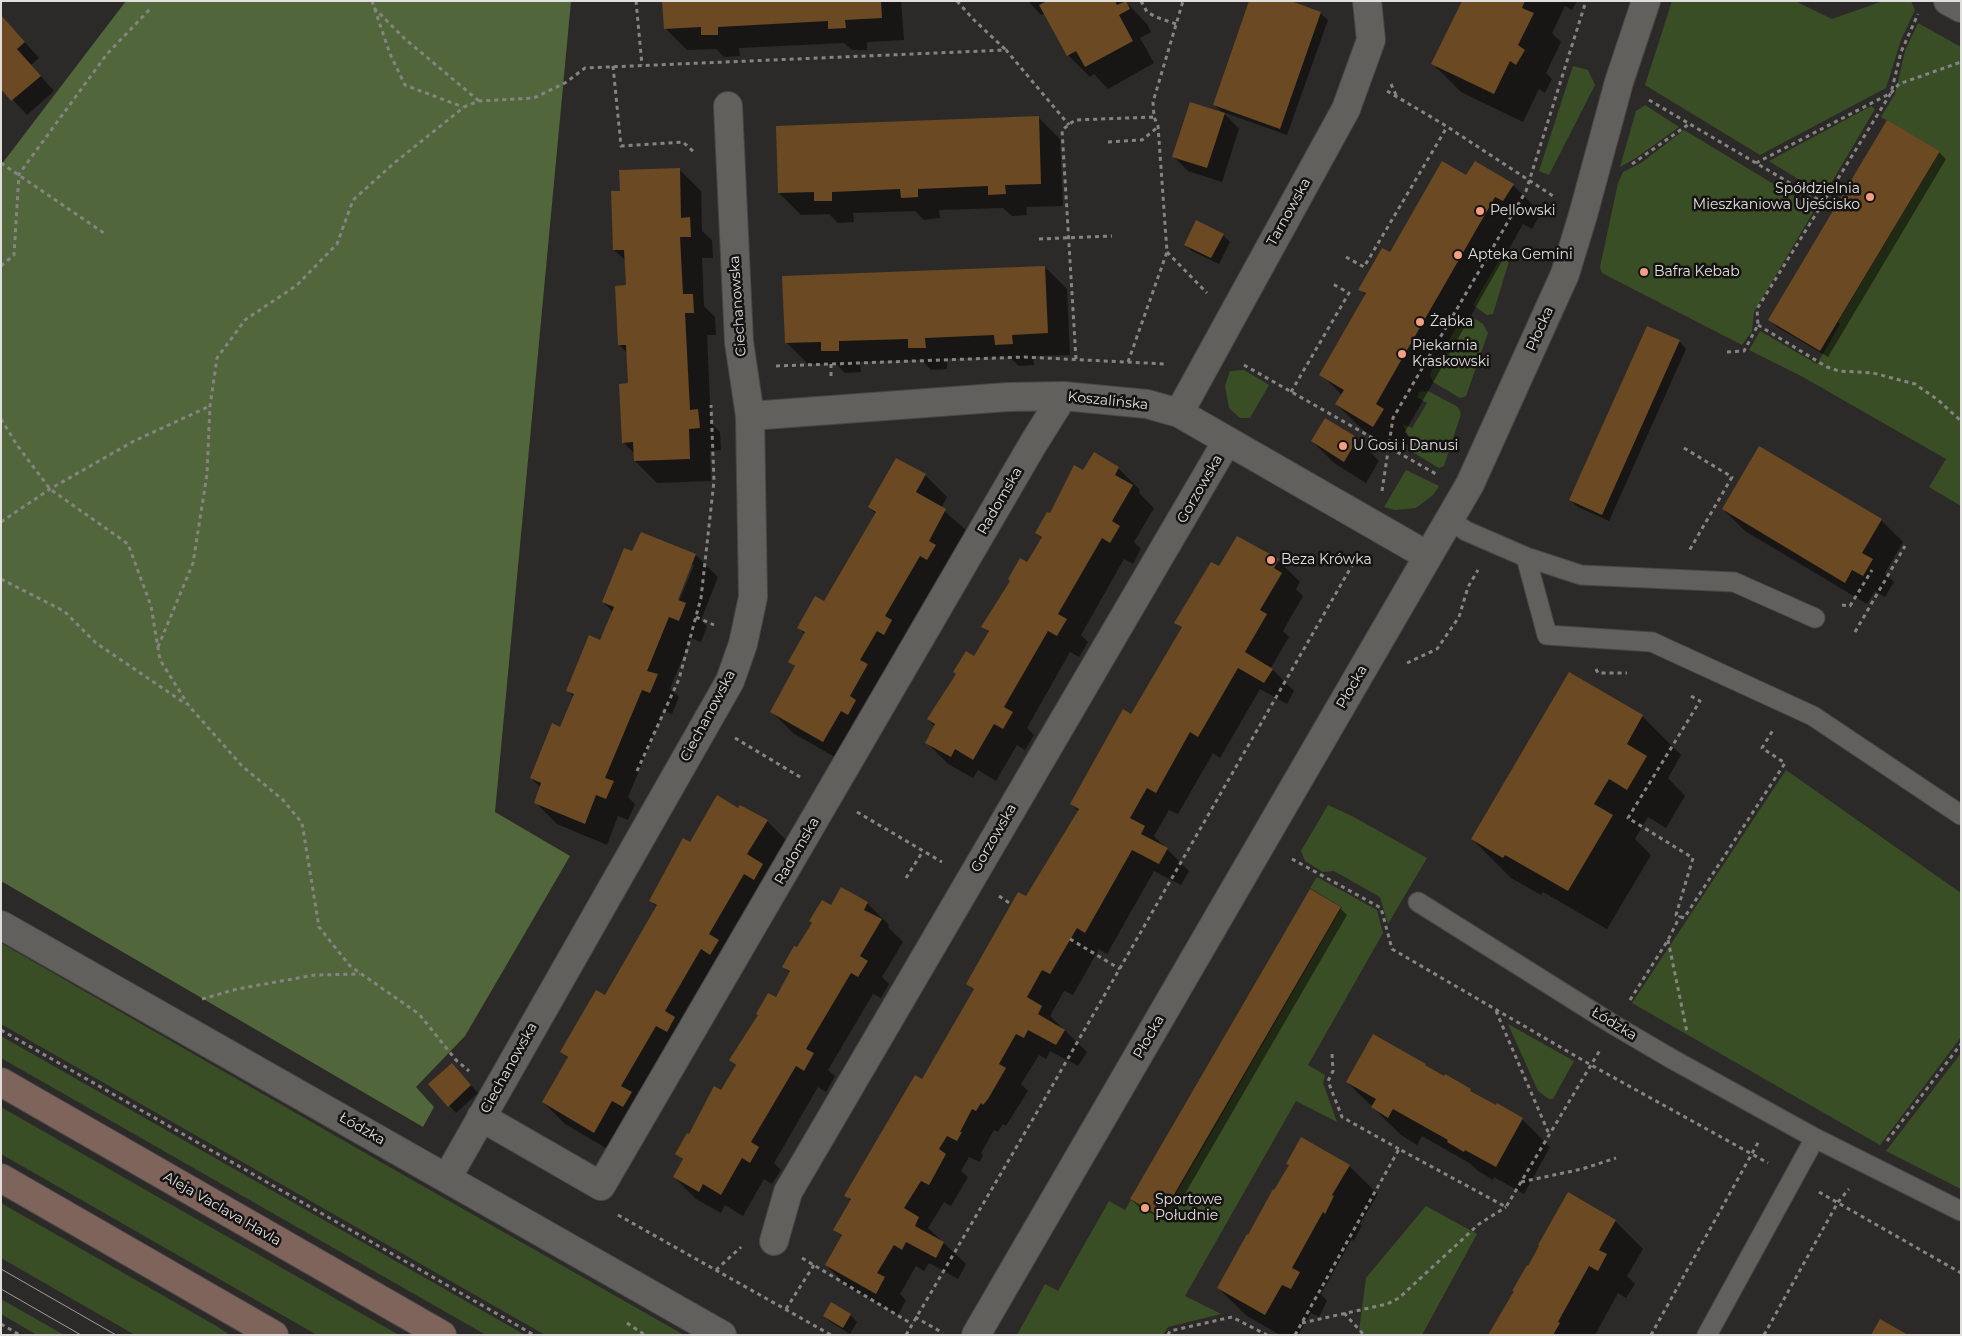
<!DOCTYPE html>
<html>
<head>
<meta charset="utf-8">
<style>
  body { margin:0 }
  #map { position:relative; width:1962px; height:1336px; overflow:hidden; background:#2c2a28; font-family:Montserrat,sans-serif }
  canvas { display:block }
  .frame { position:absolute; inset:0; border:2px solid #e1dfde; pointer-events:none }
</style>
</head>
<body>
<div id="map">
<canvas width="1962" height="1336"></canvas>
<div class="frame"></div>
</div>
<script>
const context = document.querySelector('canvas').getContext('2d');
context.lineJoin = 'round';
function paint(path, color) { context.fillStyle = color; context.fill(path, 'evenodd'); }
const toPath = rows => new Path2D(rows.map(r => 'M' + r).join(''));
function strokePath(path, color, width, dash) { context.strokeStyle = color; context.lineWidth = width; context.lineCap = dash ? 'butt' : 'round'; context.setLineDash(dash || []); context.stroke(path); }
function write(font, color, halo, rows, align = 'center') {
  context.font = font + ' Montserrat,sans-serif'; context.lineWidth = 5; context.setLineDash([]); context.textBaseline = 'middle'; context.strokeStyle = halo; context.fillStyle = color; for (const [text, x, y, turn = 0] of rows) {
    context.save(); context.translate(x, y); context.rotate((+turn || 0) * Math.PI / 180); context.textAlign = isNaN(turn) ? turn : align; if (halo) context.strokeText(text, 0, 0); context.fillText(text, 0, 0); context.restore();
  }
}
paint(toPath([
  [1672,1,1795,1,1832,19,1883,1,1911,1,1915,10,1901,40,1886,88,1760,155,1645,85],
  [1918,23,1961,47,1961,506,1929,487,1946,459,1803,377,1749,350,1760,331,1817,364,1840,324,1838,322,1940,151,1881,117,1895,94,1905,51],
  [1573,66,1588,70,1595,85,1549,175,1539,171],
  [1645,105,1679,127,1636,158,1620,167,1636,111],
  [1871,106,1875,109,1824,195,1769,161],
  [1684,130,1815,209,1754,312,1752,331,1742,345,1602,273,1600,267,1618,183,1623,172,1641,163],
  [1501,257,1509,261,1493,314,1487,315,1473,305],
  [1469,315,1483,324,1488,333,1466,396,1460,398,1433,382,1430,374,1461,319],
  [1244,370,1269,385,1250,418,1240,418,1229,408,1225,386,1230,371],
  [1428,391,1458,407,1461,414,1444,466,1439,468,1414,453,1403,424,1412,428,1427,403,1417,397,1419,392],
  [1406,470,1439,486,1433,495,1416,508,1395,510,1384,507],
  [1786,770,1961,893,1961,1037,1880,1145,1632,1003],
  [1328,805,1352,816,1427,858,1388,924,1380,897,1334,871,1323,872,1305,861,1301,851],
  [1317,877,1377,910,1383,933,1308,1065,1325,1075,1323,1083,1337,1122,1296,1101,1185,1296,1221,1314,1168,1327,1163,1335,1017,1335,1045,1284,1058,1291,1109,1201,1125,1210,1131,1200,1160,1216,1172,1198,1173,1199,1342,907,1310,888],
  [1,943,386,1165,684,1335,545,1335,1,1024],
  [1508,1024,1574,1061,1553,1099,1549,1099,1538,1091],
  [1,1036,336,1227,525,1335,486,1335,1,1058],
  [1961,1053,1961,1189,1886,1151],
  [1,1107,116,1173,399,1335,317,1335,92,1206,1,1154],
  [1,1203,218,1327,230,1335,135,1335,1,1258],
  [1426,1206,1477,1234,1422,1335,1366,1335,1359,1331,1366,1278],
  [1,1299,64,1335,37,1335,1,1314]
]), '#3a4e26');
paint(toPath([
  [126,1,571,1,495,812,570,856,465,1036,416,1087,434,1107,423,1127,1,881,1,165]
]), '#51673b');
paint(toPath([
  [663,1,901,1,904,40,867,42,867,50,852,50,844,43,739,48,740,56,724,57,716,49,687,50,665,28],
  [1028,1,1125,1,1147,24,1151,32,1140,38,1154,63,1108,89,1094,74,1090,77,1068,55,1045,13,1041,15],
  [1463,1,1577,1,1572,10,1565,6,1552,33,1561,42,1546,73,1552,79,1545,93,1539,89,1523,122,1461,92,1433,64],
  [1320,13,1328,20,1287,135,1223,112,1239,129,1222,182,1188,171,1173,156,1223,113,1214,105],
  [1,15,39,58,31,65,54,91,27,115,3,89,1,91],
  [1038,117,1060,139,1063,206,1026,207,1027,215,1012,216,1003,208,939,210,940,218,924,220,915,211,853,213,854,222,838,223,829,214,801,215,779,193],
  [1939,152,1946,159,1828,357,1777,327,1770,320],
  [679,169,701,191,702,231,712,240,713,258,702,258,704,306,715,317,716,335,707,335,711,423,720,432,721,450,710,451,711,481,657,483,635,461,635,454,623,442,629,384,628,354,619,344,627,286,626,261,614,250,621,192],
  [1467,176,1513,185,1541,213,1532,229,1523,224,1405,432,1411,438,1402,454,1365,432,1336,404,1342,395,1321,374,1366,296,1360,289,1390,253],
  [1223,235,1230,242,1219,264,1192,251,1185,244],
  [1045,267,1067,289,1070,355,1033,356,1034,365,1019,366,1009,357,947,359,947,369,931,370,922,360,860,362,861,372,845,373,836,364,808,364,786,342],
  [1679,341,1686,349,1609,521,1578,507,1570,500],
  [1325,420,1357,439,1379,461,1366,483,1334,463,1312,441],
  [1118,468,1140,490,1139,493,1154,508,1134,542,1141,549,1133,564,1124,559,1081,635,1088,642,1079,657,1070,652,1027,728,1034,735,1025,750,1017,745,996,781,978,770,973,778,948,764,926,742,935,727,928,719,974,658,989,633,983,626,1028,564,1043,539,1036,533,1084,472],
  [925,475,947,497,941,508,968,532,845,763,793,733,771,711,796,668,790,662,805,634,799,628,824,603,876,514,869,507],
  [1723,509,1881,520,1903,542,1885,573,1894,582,1885,597,1875,591,1867,604,1745,531],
  [641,533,696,555,718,577,701,620,707,626,701,642,691,638,670,689,679,697,672,714,664,711,628,797,635,804,628,820,618,816,607,845,557,824,535,802,541,788,531,778,561,729,574,697,567,690,601,642,613,612,603,602,633,552],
  [691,565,694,565,677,606,675,605],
  [1237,538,1278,560,1300,582,1296,589,1303,596,1283,631,1289,637,1271,668,1294,691,1287,704,1260,689,1220,758,1213,753,1178,814,1169,810,1154,836,1189,871,1181,885,1154,871,1107,954,1099,949,1073,995,1064,991,1050,1016,1087,1052,1078,1066,1050,1051,1046,1059,1039,1055,1021,1084,1028,1091,1009,1121,1006,1126,1003,1124,998,1132,994,1130,981,1153,983,1155,980,1162,969,1157,961,1171,968,1177,951,1206,944,1202,928,1228,966,1264,958,1279,929,1263,924,1271,916,1266,900,1294,906,1300,898,1315,848,1287,826,1265,842,1237,835,1230,851,1201,846,1195,923,1080,975,991,968,984,1027,898,1079,811,1071,804,1132,716,1183,629,1176,622,1219,568],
  [1569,673,1642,716,1681,755,1668,778,1685,796,1666,828,1648,817,1635,839,1651,855,1607,929,1543,892,1541,895,1511,878,1472,839],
  [739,809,767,821,789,843,616,1154,565,1124,543,1102,569,1059,561,1052,605,997,657,907,650,901,691,844],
  [867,903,889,925,888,927,903,942,882,977,889,984,881,998,873,994,828,1070,835,1076,826,1092,818,1087,774,1163,781,1170,772,1184,764,1179,743,1216,725,1205,721,1213,696,1199,674,1177,684,1161,676,1153,722,1092,737,1067,730,1060,776,998,790,973,784,967,797,949,832,907],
  [1340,908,1347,915,1168,1223,1138,1206,1131,1199],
  [1425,1065,1429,1069,1496,1107,1522,1119,1550,1147,1524,1194,1494,1177,1493,1180,1477,1170,1471,1164,1422,1136,1417,1145,1401,1135,1347,1082],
  [459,1072,478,1093,456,1113,430,1084],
  [1349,1166,1378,1194,1360,1224,1362,1225,1354,1241,1352,1239,1321,1294,1327,1301,1319,1317,1311,1313,1298,1335,1280,1335,1247,1316,1218,1288],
  [1615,1221,1643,1249,1627,1276,1635,1284,1626,1298,1618,1293,1595,1335,1489,1335],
  [850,1315,857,1322,850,1334,832,1323,824,1316]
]), '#0007');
paint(toPath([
  [662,1,881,1,882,18,845,20,846,28,828,29,828,21,718,27,718,35,701,35,701,27,664,29],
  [1047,1,1115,1,1117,5,1126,1,1130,9,1119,15,1133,41,1085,67,1076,51,1067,56,1039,5],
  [1249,1,1291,1,1321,12,1280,129,1213,105],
  [1462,1,1525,1,1522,8,1534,13,1518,45,1525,50,1516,65,1510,61,1494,94,1431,64],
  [1,15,25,42,17,49,41,76,11,101,1,89],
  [1190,102,1225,113,1207,168,1172,157],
  [1039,116,1041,184,1005,185,1006,194,988,195,988,186,918,189,918,197,901,198,900,189,832,192,832,201,814,201,814,192,778,193,776,126],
  [1887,120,1940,151,1820,351,1768,320],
  [1442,161,1466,175,1475,161,1514,184,1503,201,1495,197,1376,404,1384,409,1373,427,1335,404,1344,390,1319,375,1366,293,1358,290,1382,248,1390,252],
  [680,168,681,218,690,217,691,237,680,237,683,294,693,294,694,313,685,313,690,410,698,409,700,428,689,429,690,459,634,461,633,442,622,443,619,384,628,383,626,345,618,345,615,286,626,285,624,250,613,250,611,191,620,191,619,170],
  [1196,220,1224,234,1211,258,1184,245],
  [1045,266,1048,333,1012,335,1013,344,995,345,994,335,925,338,926,348,908,348,908,339,839,341,839,351,821,351,821,342,785,343,782,276],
  [1647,326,1680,340,1602,515,1569,500],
  [1325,418,1358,438,1344,462,1311,441],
  [1759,446,1882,519,1862,553,1873,559,1863,576,1852,570,1845,583,1722,509],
  [1094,452,1119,467,1115,475,1133,485,1112,521,1120,526,1110,543,1102,538,1058,614,1067,619,1057,636,1048,631,1004,707,1013,712,1003,729,994,724,973,760,955,749,951,757,925,743,935,724,927,719,956,674,953,672,966,651,974,656,989,631,981,627,1010,581,1008,579,1020,558,1027,562,1042,537,1035,533,1047,512,1050,513,1074,465,1083,470],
  [896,458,926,474,916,492,946,509,929,541,936,545,927,560,920,556,885,616,892,620,884,635,877,631,860,660,868,664,850,696,856,700,848,715,841,711,823,742,770,712,795,666,788,662,805,632,797,628,815,596,824,601,876,512,868,507],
  [641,532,696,554,678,600,686,603,679,621,669,617,647,671,658,674,650,693,642,690,605,778,614,781,606,799,596,795,585,824,534,803,541,783,530,778,552,723,560,727,574,694,566,691,589,635,600,640,614,607,602,602,624,548,632,551],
  [1237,536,1279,559,1274,568,1282,573,1260,610,1267,614,1245,652,1273,669,1264,683,1238,668,1198,737,1190,732,1156,793,1147,788,1130,818,1145,826,1141,834,1168,848,1159,864,1132,850,1085,933,1077,928,1050,974,1042,970,1027,997,1042,1006,1038,1014,1065,1030,1056,1045,1028,1030,1024,1038,1016,1034,999,1064,1006,1068,988,1099,983,1105,981,1103,976,1111,972,1109,960,1132,962,1132,957,1141,947,1136,939,1149,946,1154,929,1185,921,1181,904,1208,919,1217,915,1226,944,1242,936,1258,906,1242,902,1250,894,1245,877,1273,885,1277,876,1294,825,1265,842,1235,833,1230,851,1199,844,1196,915,1075,922,1079,974,989,966,984,1018,892,1026,896,1079,809,1070,804,1123,709,1131,714,1182,627,1174,623,1211,562,1219,566],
  [1569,672,1643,715,1627,744,1647,756,1627,790,1609,779,1594,804,1613,815,1568,891,1505,855,1503,858,1471,839],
  [717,795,738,808,740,805,768,820,747,854,763,864,754,880,744,874,709,934,719,940,710,955,701,949,665,1011,675,1017,667,1032,656,1026,621,1086,632,1092,623,1107,612,1101,594,1133,542,1102,568,1057,560,1052,596,990,605,995,657,905,649,901,683,838,690,842],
  [841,887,868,902,864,910,882,919,860,956,868,961,858,977,851,973,806,1049,814,1053,804,1071,796,1066,751,1142,759,1147,750,1163,742,1158,721,1195,703,1184,699,1192,673,1177,683,1159,675,1154,687,1133,689,1134,714,1086,721,1090,736,1065,729,1060,758,1015,756,1014,768,993,776,997,790,971,782,967,794,946,797,947,812,923,809,921,822,900,831,905],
  [1310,889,1341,907,1161,1217,1130,1199],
  [1373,1034,1426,1064,1425,1065,1444,1076,1445,1074,1471,1089,1470,1091,1496,1105,1497,1103,1523,1118,1496,1167,1465,1150,1464,1152,1447,1142,1448,1140,1393,1109,1388,1118,1371,1107,1376,1099,1346,1082],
  [452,1063,471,1085,448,1107,428,1084],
  [1301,1137,1350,1165,1332,1195,1334,1196,1325,1214,1323,1212,1292,1268,1300,1272,1291,1289,1282,1285,1265,1315,1217,1288,1247,1234,1248,1235,1273,1189,1274,1190,1289,1165,1286,1164],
  [1568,1192,1616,1220,1599,1250,1607,1254,1598,1271,1589,1266,1558,1322,1560,1323,1553,1335,1488,1335,1514,1291,1512,1291,1527,1265,1528,1266,1539,1246,1538,1245],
  [831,1302,851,1314,843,1328,823,1316],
  [1880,1319,1908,1335,1871,1335]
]), '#6b4922');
const service = toPath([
  [1450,520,1466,531,1526,557,1581,575,1734,582,1815,618],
  [1526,557,1547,635,1652,642,1813,716,1961,815],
  [1418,902,1614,1025,1672,1059,1815,1138,1961,1211],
  [1707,1335,1815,1138]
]);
const minor = toPath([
  [1948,1,1961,8],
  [1179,413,1346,109,1371,40,1367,1],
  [750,416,1008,397,1063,396,1147,404,1179,413,1428,556],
  [1,925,722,1335],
  [481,1117,601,1186,1033,444,1063,396],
  [447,1178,730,681,743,644,753,597,750,416,739,342,728,106],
  [774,1241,788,1192,1227,441],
  [976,1335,1470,484,1565,274,1583,215,1619,82,1646,1]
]);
const secondary = toPath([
  [1,1082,442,1335],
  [1,1178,274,1335]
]);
strokePath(service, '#494746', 21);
strokePath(minor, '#494746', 30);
strokePath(secondary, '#494746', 30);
strokePath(toPath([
  [372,1,390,54,405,85,463,107],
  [636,1,642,65],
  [957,1,974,20,1006,50],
  [1141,1,1147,12,1156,17,1176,24],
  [374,8,405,39,479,101],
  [613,66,621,146,683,142,695,153],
  [1391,84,1397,97],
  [1387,91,1443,124,1553,196],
  [1649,100,1834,209],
  [1108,142,1142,140,1158,127],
  [1,163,104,233],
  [1756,163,1891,93,1899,84,1961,62],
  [1632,164,1689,124],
  [1039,239,1112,236],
  [1167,252,1207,293],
  [1346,257,1364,267,1447,127],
  [1,266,14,255,19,174,107,54,150,9],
  [1758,325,1827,367,1839,371,1873,373,1915,384,1938,400,1961,421],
  [1727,352,1744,351,1758,325,1757,309,1891,93,1901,52,1918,14],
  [1076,359,1062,130,1075,120,1154,117],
  [1128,362,1167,252,1158,126,1154,117,1153,102,1183,1],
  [831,364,831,376],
  [1244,365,1436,474],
  [776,366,1024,357,1166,364],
  [1291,392,1349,293,1331,283],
  [1,419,17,445,50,489,128,544,151,606,160,660,189,706,242,766,283,800,302,823,319,927,350,966,419,1014,456,1060,469,1071],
  [1684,448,1732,477,1689,551],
  [1382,491,1393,418,1526,191,1586,1],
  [1,522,50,489,134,441,210,406],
  [1,579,64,611,96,643,186,704],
  [1842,605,1850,606,1872,570],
  [696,617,714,625],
  [1855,632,1905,546],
  [158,647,193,563,207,474,210,406,217,358,245,320,297,285,337,244,353,200,393,164,464,107,479,101,534,98,565,83,585,68,1006,50,1069,125],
  [1407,663,1437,649,1459,617,1468,587,1478,570],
  [1596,669,1598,673,1627,673],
  [1691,696,1700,701,1628,818,1693,858,1676,915,1684,918,1785,763,1762,748,1773,730],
  [735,738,800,777],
  [637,771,679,679,701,598,714,481,711,405],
  [857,812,942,862],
  [1292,859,1381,908,1392,949,1591,1065,1768,1163],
  [906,878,923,851],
  [999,896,1011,904],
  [1070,939,1120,969],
  [1668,940,1687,1032],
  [202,999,237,989,315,975,360,974],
  [1630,1000,1668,940,1680,916],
  [1496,1011,1549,1134],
  [1,1030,534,1335],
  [1332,1054,1333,1071,1328,1081,1342,1117,1399,1149],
  [1887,1141,1961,1044],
  [1521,1182,1582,1169,1616,1158],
  [1819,1192,1961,1273],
  [618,1215,831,1335],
  [802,1258,912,1324],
  [716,1270,741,1247],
  [786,1309,814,1265],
  [1344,1313,1364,1335],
  [915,1317,943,1333],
  [627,1323,645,1335],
  [1302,1323,1387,1304,1399,1298,1479,1224,1506,1207],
  [1,1324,20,1335],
  [906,1335,1040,1107,1358,555],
  [1168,1335,1170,1331,1232,1317,1267,1335],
  [1295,1335,1399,1149,1506,1207,1600,1050],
  [1651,1335,1759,1141],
  [1764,1335,1838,1202,1849,1189]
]), '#868482', 3, [4, 4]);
strokePath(service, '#62605d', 19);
strokePath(minor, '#62605d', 28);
strokePath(secondary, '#7e645b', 28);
strokePath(toPath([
  [1,1269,116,1335],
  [1,1289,81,1335]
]), '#9e9c9a', 1);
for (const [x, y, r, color] of [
  [1870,197,5,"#f39f84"],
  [1480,211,5,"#f39f84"],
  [1458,255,5,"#f39f84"],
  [1644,272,5,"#f39f84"],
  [1420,322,5,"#f39f84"],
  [1402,354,5,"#f39f84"],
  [1343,446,5,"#f39f84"],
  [1271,560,5,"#f39f84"],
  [1145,1208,5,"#f39f84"]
]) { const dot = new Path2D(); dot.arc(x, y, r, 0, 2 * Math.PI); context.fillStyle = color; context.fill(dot); strokePath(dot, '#141312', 2); }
write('14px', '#e1dfde', '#141312', [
  ["Spółdzielnia",1860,189,"right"],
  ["Mieszkaniowa Ujeścisko",1860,205,"right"],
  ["Pellowski",1490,211],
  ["Apteka Gemini",1468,255],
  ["Bafra Kebab",1654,272],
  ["Żabka",1430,322],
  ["Piekarnia",1412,346],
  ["Kraskowski",1412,362],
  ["U Gosi i Danusi",1353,446],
  ["Beza Krówka",1281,560],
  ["Sportowe",1155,1200],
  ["Południe",1155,1216]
], 'left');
write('14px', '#e1dfde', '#141312', [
  ["Tarnowska",1289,212,-61],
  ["Ciechanowska",738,306,-94],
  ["Płocka",1540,329,-66],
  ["Koszalińska",1108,401,6],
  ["Gorzowska",1200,489,-60],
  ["Radomska",1000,501,-60],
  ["Płocka",1352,687,-60],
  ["Ciechanowska",708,716,-62],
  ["Gorzowska",994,838,-60],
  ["Radomska",797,851,-60],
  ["Łódzka",1614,1024,31],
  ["Płocka",1149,1037,-60],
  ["Ciechanowska",509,1068,-61],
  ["Łódzka",362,1129,30],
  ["Aleja Vaclava Havla",222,1209,30]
]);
</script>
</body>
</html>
